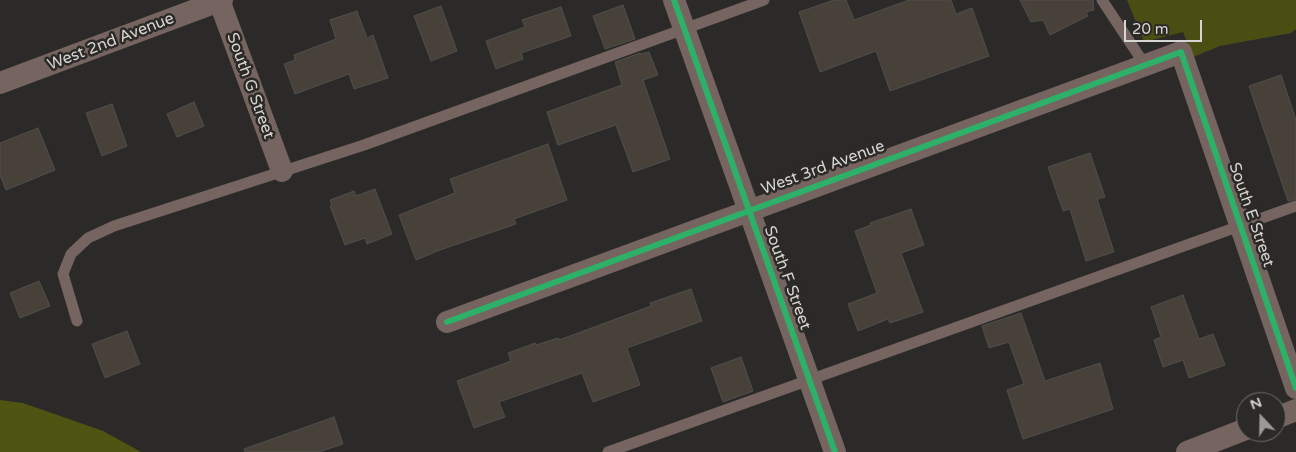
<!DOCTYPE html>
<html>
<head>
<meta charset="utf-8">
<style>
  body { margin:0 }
  #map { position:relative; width:1296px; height:452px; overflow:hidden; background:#2b2a28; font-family:"Varela Round",sans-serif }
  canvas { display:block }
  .north { position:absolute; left:1236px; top:392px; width:50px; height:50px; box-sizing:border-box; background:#2c2a27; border:1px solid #706e6c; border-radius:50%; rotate:339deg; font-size:14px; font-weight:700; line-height:20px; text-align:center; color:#d7d5d3 }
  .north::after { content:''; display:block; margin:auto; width:18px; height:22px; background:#9b9997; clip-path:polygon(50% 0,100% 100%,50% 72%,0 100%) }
  .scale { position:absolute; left:1124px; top:20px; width:78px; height:22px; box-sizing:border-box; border:2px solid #d7d5d3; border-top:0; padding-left:6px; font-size:15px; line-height:18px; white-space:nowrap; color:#d7d5d3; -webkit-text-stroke:4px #2c2a27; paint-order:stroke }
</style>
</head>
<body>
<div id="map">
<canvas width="1296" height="452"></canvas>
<div class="north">N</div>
<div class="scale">20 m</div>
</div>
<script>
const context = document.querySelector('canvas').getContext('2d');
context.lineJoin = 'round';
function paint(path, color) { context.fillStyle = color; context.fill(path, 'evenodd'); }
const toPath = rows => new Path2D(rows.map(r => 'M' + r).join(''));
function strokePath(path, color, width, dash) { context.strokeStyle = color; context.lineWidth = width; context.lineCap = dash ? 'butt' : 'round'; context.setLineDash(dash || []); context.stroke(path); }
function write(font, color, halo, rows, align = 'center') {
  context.font = font + ' "Varela Round",sans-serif'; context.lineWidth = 5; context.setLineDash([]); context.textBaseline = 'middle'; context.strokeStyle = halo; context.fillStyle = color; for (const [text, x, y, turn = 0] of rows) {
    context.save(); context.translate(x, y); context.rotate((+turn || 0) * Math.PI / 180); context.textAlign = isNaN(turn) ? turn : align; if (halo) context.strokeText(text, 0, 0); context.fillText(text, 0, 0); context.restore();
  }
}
paint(toPath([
  [1127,0,1296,0,1296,29,1291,33,1220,46,1193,57,1183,32,1144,42]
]), '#4a4e12');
paint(toPath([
  [0,400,23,403,103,431,141,452,0,452]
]), '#4f5413');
const building = toPath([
  [834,0,846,0,854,20,909,0,951,0,956,14,972,8,989,56,890,91,876,51,820,72,799,12,834,0],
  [1020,0,1093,0,1094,10,1086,12,1088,16,1050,35,1043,20,1031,22,1020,0],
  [623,5,635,39,605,49,593,16,623,5],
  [441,6,457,51,431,61,414,16,441,6],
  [561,7,571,36,521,53,523,59,496,69,486,41,525,27,522,20,561,7],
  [357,11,367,38,373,35,388,78,354,89,349,74,295,94,284,64,295,60,294,55,336,39,330,20,357,11],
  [649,52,658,75,643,80,670,159,633,172,616,125,558,145,547,112,622,85,615,62,640,53,641,54,649,52],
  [1281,75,1296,120,1296,199,1288,201,1249,86,1281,75],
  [194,102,204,126,177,137,167,114,194,102],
  [112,104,127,146,102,156,86,113,112,104],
  [38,128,55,170,6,190,0,175,0,143,38,128],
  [548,144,567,200,514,219,516,224,440,250,416,260,399,215,455,193,450,179,548,144],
  [1090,153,1105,197,1097,199,1114,252,1086,261,1070,209,1063,211,1048,167,1090,153],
  [375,189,392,234,367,244,365,238,345,245,330,206,332,205,330,200,354,191,356,196,375,189],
  [911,209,924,245,901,253,923,312,890,323,888,319,858,331,848,304,877,293,855,231,871,225,870,223,911,209],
  [39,281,50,306,20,318,10,293,39,281],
  [691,289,702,321,627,348,640,385,593,402,582,373,499,402,505,417,474,428,457,381,511,361,508,353,535,343,536,345,558,338,559,340,651,306,650,303,691,289],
  [1183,295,1199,339,1213,334,1225,365,1189,378,1183,360,1163,367,1154,340,1161,337,1151,307,1183,295],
  [1021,313,1045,381,1100,363,1113,409,1023,439,1007,390,1024,384,1009,342,989,348,982,326,1021,313],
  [127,331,140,364,105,378,92,344,127,331],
  [741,357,753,391,723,402,711,368,741,357],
  [334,417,343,444,319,452,245,452,244,449,334,417]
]);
paint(building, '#48413a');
strokePath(building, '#504f4d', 1);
strokePath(toPath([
  [1102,0,1145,65],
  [77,321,63,274,71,254,88,238,114,226,364,145,764,0],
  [608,452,1296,206]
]), '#75645f', 11);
strokePath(toPath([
  [219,0,282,171],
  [674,0,835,452],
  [0,83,222,0],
  [447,322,1181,52,1296,388],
  [1276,418,1296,410],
  [1187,452,1246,429]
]), '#75645f', 22);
strokePath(toPath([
  [674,0,835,452],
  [447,322,1181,52,1296,388]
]), '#2db169', 6);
write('16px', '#d7d5d3', '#2c2a27', [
  ["West 2nd Avenue",111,42,-21],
  ["South G Street",250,86,70],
  ["West 3rd Avenue",823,168,-20],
  ["South E Street",1251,215,71],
  ["South F Street",787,278,70]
]);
</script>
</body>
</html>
